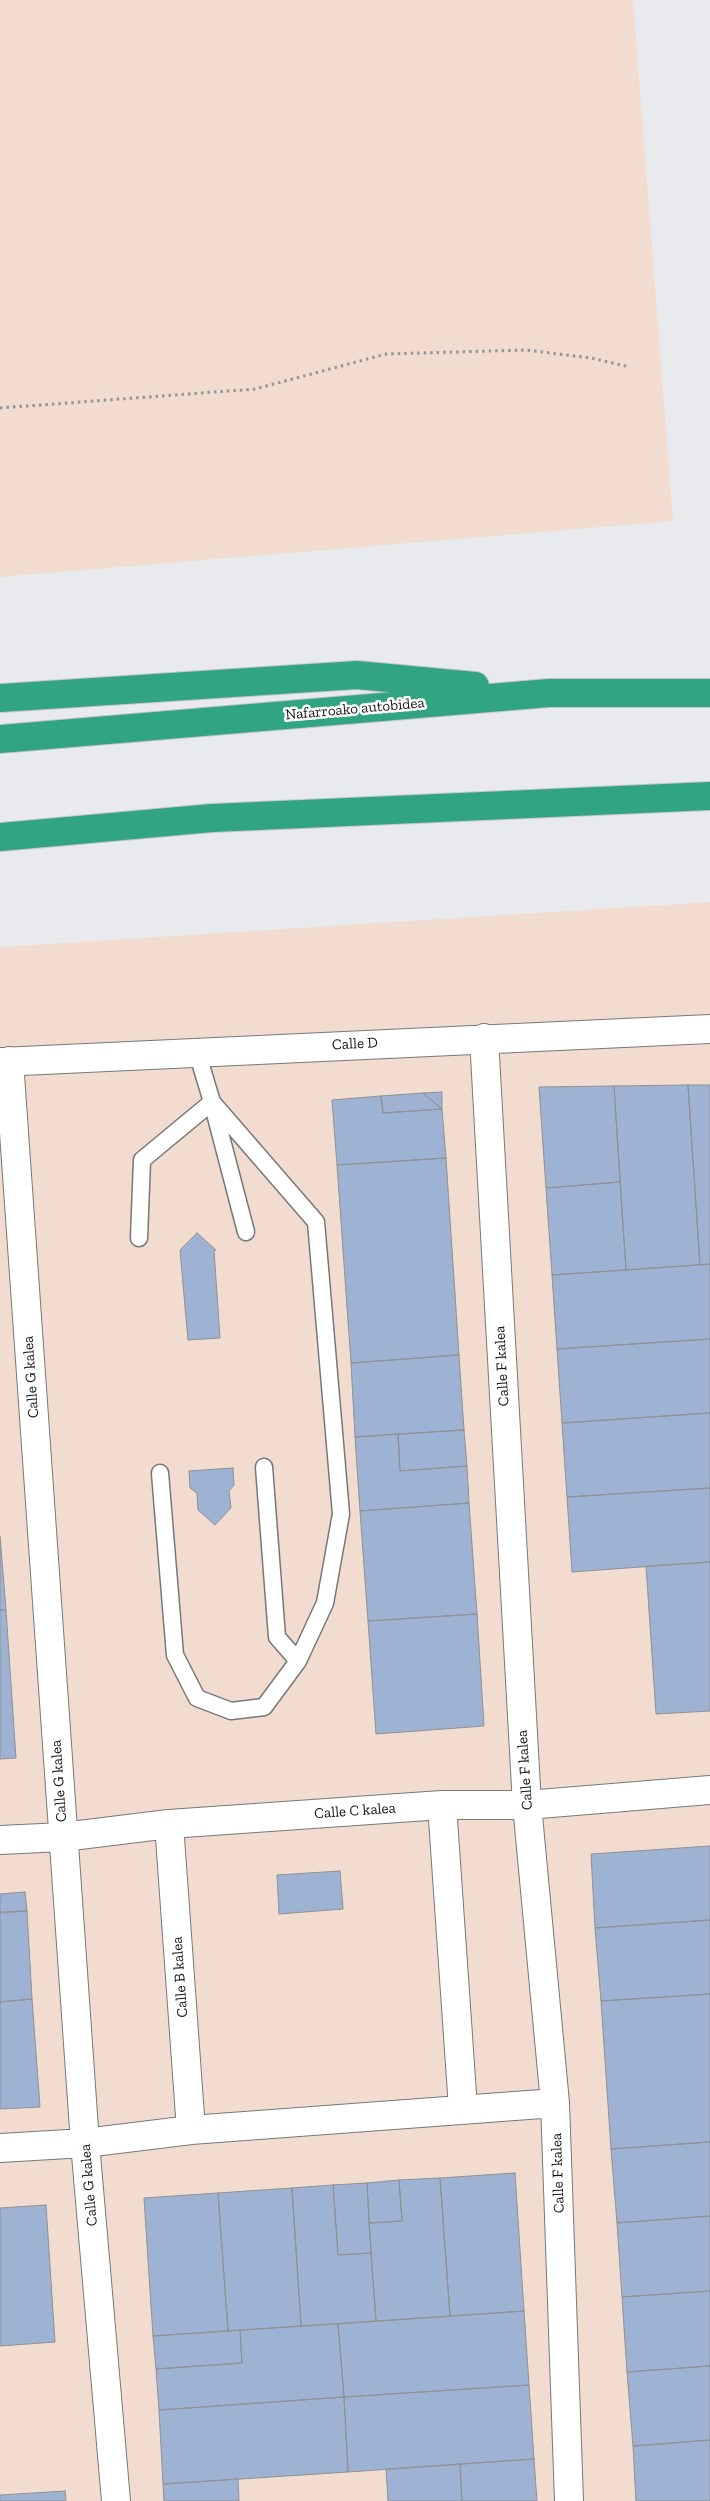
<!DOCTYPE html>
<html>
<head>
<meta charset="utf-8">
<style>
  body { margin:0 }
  canvas { display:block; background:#e9eaed }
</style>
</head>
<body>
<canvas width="710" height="2501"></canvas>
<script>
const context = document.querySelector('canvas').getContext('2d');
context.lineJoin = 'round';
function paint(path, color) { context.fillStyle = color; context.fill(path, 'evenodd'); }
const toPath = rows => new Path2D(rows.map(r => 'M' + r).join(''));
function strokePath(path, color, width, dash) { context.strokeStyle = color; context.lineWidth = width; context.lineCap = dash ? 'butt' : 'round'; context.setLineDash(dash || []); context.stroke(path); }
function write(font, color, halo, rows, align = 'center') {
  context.font = font + ' "Zilla Slab",serif'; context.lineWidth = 5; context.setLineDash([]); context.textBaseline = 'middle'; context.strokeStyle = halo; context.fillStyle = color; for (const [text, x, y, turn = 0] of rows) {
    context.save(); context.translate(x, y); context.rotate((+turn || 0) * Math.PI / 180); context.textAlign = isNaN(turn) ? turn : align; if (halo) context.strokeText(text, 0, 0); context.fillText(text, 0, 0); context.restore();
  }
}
paint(toPath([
  [0,0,633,0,673,521,0,577],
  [710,902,710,2501,0,2501,0,947]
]), '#f2dbcf');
const building = toPath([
  [688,1085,710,1085,710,1264,700,1265,688,1085],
  [688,1085,700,1265,626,1270,614,1086,688,1085],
  [614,1086,620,1182,546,1188,539,1087,614,1086],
  [442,1092,442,1109,423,1093,442,1092],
  [423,1093,442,1109,383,1113,381,1096,423,1093],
  [381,1096,383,1113,442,1109,446,1158,337,1165,332,1100,381,1096],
  [446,1158,459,1355,351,1363,337,1165,446,1158],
  [620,1182,626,1270,552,1275,546,1188,620,1182],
  [197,1233,216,1250,214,1250,220,1338,188,1340,180,1250,197,1233],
  [710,1264,710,1339,557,1349,552,1275,710,1264],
  [710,1339,710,1413,562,1423,557,1349,710,1339],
  [459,1355,464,1430,355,1437,351,1363,459,1355],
  [710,1413,710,1488,567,1497,562,1423,710,1413],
  [464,1430,467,1466,400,1471,398,1434,464,1430],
  [398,1434,400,1471,467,1466,469,1503,360,1511,355,1437,398,1434],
  [233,1468,234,1485,229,1491,231,1508,215,1525,198,1510,197,1493,190,1488,189,1471,233,1468],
  [710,1488,710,1562,572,1572,567,1497,710,1488],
  [469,1503,477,1614,368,1621,360,1511,469,1503],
  [0,1536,6,1610,0,1610,0,1536],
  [710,1562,710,1711,656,1714,646,1566,710,1562],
  [0,1610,6,1610,16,1758,0,1759,0,1610],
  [477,1614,484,1726,376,1734,368,1621,477,1614],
  [710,1846,710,1920,595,1928,591,1854,710,1846],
  [340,1871,343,1909,279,1914,277,1875,340,1871],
  [25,1892,27,1911,0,1913,0,1894,25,1892],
  [27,1911,32,1999,0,2002,0,1912,27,1911],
  [710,1920,710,1994,601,2001,595,1928,710,1920],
  [710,1994,710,2142,611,2149,601,2001,710,1994],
  [32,1999,40,2107,0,2109,0,2002,32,1999],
  [710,2142,710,2216,617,2223,611,2149,710,2142],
  [515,2173,524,2311,450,2316,440,2178,515,2173],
  [440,2178,450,2316,376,2321,369,2223,402,2221,399,2180,440,2178],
  [399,2180,402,2221,369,2223,367,2183,399,2180],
  [367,2183,371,2253,338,2255,333,2185,367,2183],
  [333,2185,338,2255,371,2253,376,2321,301,2326,292,2188,333,2185],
  [292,2188,301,2326,228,2331,218,2193,292,2188],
  [218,2193,228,2331,153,2336,144,2198,218,2193],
  [46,2205,55,2342,0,2346,0,2208,46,2205],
  [710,2216,710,2291,622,2297,617,2223,710,2216],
  [710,2291,710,2366,627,2372,622,2297,710,2291],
  [524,2311,529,2385,344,2397,338,2324,524,2311],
  [338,2324,344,2397,159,2410,156,2369,242,2363,240,2330,338,2324],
  [240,2330,242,2363,156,2369,153,2336,240,2330],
  [710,2366,710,2440,633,2446,627,2372,710,2366],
  [529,2385,534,2459,348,2472,344,2397,529,2385],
  [344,2397,348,2472,163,2484,159,2410,344,2397],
  [710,2440,710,2501,636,2501,633,2446,710,2440],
  [534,2459,537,2501,462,2501,460,2464,534,2459],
  [460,2464,462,2501,388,2501,386,2469,460,2464],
  [238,2479,239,2501,164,2501,163,2484,238,2479],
  [65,2491,66,2501,0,2501,0,2495,65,2491]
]);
paint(building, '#9eb2d3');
strokePath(building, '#8f9193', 1);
const lane = toPath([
  [139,1238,142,1160,212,1102,246,1232],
  [264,1467,277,1637,298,1661],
  [160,1473,175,1655,197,1698,231,1711,264,1707,298,1661,325,1603,341,1514,316,1222,212,1102,197,1052]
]);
const street = toPath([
  [484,1038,527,1805,555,2103,569,2501],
  [9,1061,85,2143,116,2501],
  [0,1062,710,1029],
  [442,1805,463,2108],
  [169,1824,191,2130],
  [0,1840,63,1837,169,1824,442,1805,527,1805,710,1790],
  [0,2148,85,2143,191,2130,555,2103]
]);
const highway = toPath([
  [0,698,357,675,475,686],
  [0,739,549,693,710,693],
  [0,837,212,818,710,796]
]);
strokePath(lane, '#77787a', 19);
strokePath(street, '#77787a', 30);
strokePath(highway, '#c7c7c7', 30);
strokePath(toPath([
  [0,408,255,389,386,354,526,350,591,358,630,367]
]), '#949597', 3, [2.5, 4]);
strokePath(lane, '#fff', 16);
strokePath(street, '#fff', 28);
strokePath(highway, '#31a582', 28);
write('15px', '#141516', '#fff', [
  ["Nafarroako autobidea",355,709,-5],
  ["Calle D",355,1044,-3],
  ["Calle F kalea",502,1366,-93],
  ["Calle G kalea",31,1377,-94],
  ["Calle F kalea",525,1770,-94],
  ["Calle G kalea",59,1781,-94],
  ["Calle C kalea",355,1811,-4],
  ["Calle B kalea",180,1977,-94],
  ["Calle F kalea",558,2173,-92],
  ["Calle G kalea",89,2185,-95]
]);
</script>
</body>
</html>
